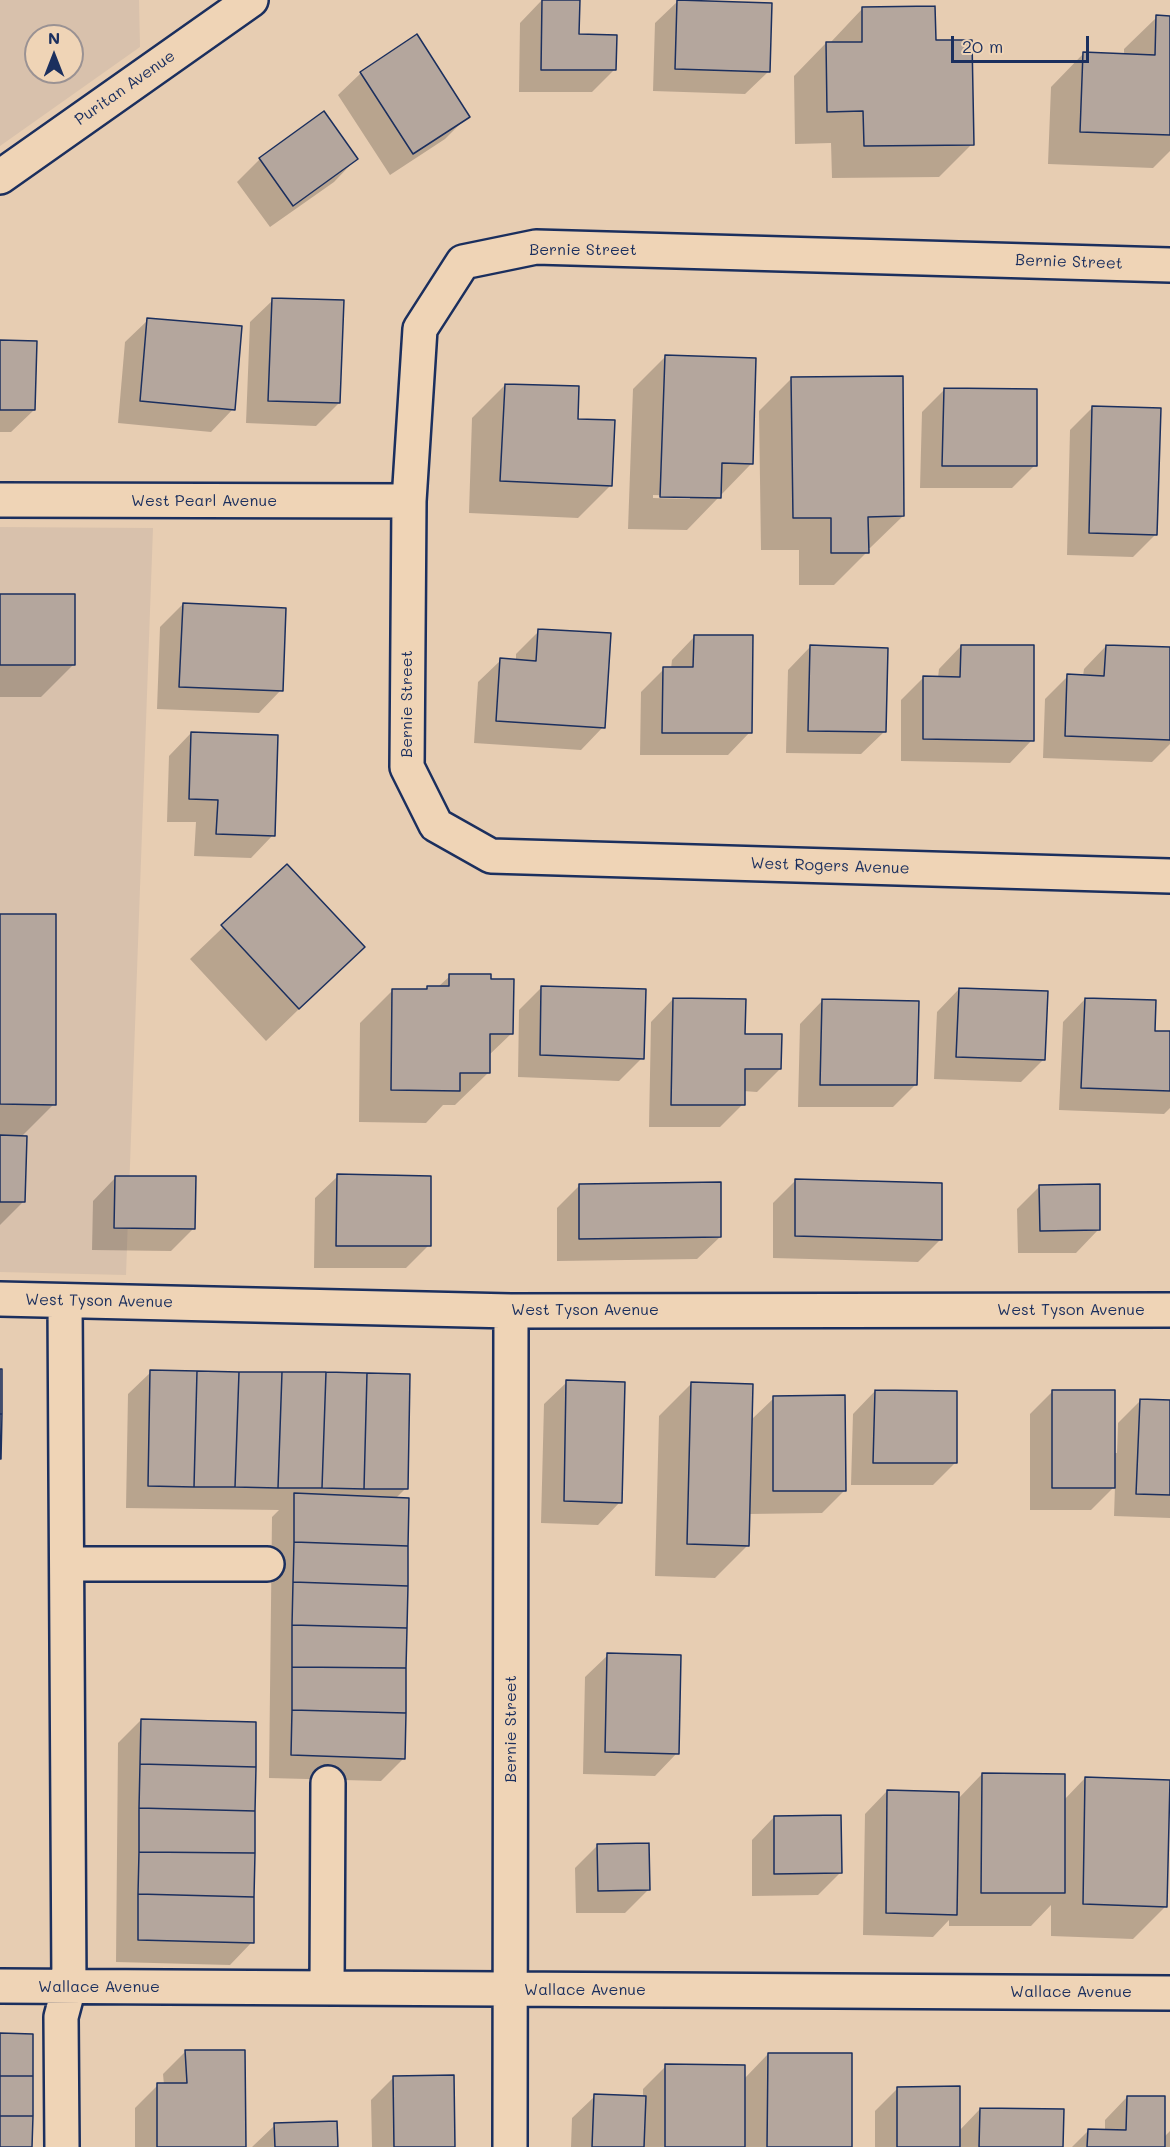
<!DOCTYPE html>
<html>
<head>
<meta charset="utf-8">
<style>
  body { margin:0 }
  #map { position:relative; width:1170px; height:2147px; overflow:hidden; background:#e7cdb2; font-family:Mali,sans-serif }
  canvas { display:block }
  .north { position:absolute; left:24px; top:24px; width:60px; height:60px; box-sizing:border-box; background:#efd4b6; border:2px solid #9a9293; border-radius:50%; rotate:0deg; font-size:16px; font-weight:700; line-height:24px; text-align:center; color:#1b2f5e }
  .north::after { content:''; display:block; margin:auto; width:21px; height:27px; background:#1b2f5e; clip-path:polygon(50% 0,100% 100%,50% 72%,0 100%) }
  .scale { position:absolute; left:951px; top:36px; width:138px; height:27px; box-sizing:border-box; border:3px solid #1b2f5e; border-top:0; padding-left:8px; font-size:18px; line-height:21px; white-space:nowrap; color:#1b2f5e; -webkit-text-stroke:4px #efd4b6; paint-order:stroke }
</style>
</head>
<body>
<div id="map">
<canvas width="1170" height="2147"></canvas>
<div class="north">N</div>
<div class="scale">20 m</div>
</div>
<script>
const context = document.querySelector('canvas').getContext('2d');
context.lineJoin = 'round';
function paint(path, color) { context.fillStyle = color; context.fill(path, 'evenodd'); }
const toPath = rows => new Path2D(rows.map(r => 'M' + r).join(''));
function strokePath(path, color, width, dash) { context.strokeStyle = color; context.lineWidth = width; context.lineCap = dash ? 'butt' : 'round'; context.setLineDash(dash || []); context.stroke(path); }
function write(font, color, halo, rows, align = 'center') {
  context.font = font + ' Mali,sans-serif'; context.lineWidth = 5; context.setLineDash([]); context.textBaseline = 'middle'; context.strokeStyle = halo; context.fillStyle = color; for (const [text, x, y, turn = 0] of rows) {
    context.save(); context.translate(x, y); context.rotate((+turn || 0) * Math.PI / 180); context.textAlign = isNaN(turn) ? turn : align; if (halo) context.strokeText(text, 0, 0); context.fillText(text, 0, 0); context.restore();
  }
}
paint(toPath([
  [0,0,139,0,140,47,0,146],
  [36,36,72,36,72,72,36,72],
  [0,527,153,528,126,1275,0,1272]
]), '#d8c1ac');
paint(toPath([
  [542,0,578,0,578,36,615,69,592,92,519,92,520,23],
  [678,1,768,72,745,94,653,91,655,23],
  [863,8,934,42,972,144,939,177,832,178,831,143,795,144,794,76,826,43,830,43],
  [1157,17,1170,17,1170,151,1153,168,1048,164,1051,87,1083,54,1124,55,1124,49],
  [361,73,468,116,445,139,390,175,338,95],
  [260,159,356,159,334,182,270,227,237,182],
  [273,300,339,403,316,426,246,423,250,322],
  [148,320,233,409,211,432,118,423,125,342],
  [0,342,34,410,11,432,0,432],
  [666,356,751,464,687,530,628,529,633,389],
  [653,495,690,496,690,499,653,498],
  [792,378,903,516,870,548,867,548,867,552,834,585,799,585,799,550,761,550,759,411],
  [505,385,576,420,611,485,578,518,469,513,472,418],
  [944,390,1035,465,1012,488,920,488,922,412],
  [1093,407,1156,534,1133,557,1067,555,1070,430],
  [0,595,73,665,41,697,0,697],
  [183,604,281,690,259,713,157,709,160,627],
  [539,631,603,727,581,750,474,743,478,682,501,660,516,661,516,654],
  [694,637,750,732,728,755,640,755,641,692,664,669,671,669,672,660],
  [961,646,1032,740,1010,763,901,761,901,700,924,677,938,678,939,669],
  [1106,646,1170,649,1170,744,1152,762,1043,758,1045,699,1068,676,1083,676,1084,669],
  [810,647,884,732,861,754,786,753,788,670],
  [191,733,273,835,251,858,194,856,196,822,167,822,169,756],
  [287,866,363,947,266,1041,190,959],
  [0,915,54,1104,21,1137,23,1202,0,1225],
  [450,976,512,1033,488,1056,488,1073,455,1105,443,1105,426,1123,359,1122,360,1023,393,990,424,991,428,987,438,987],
  [542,987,642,1058,619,1081,518,1077,519,1010],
  [959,989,1044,1059,1021,1082,934,1079,937,1012],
  [673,999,744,1035,780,1069,757,1092,743,1091,743,1104,720,1127,649,1127,651,1022],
  [1085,999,1154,1032,1170,1032,1170,1108,1164,1114,1059,1110,1063,1022],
  [822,1001,916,1084,893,1107,798,1107,800,1024],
  [338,1176,429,1245,406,1268,314,1268,315,1198],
  [115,1178,194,1228,171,1251,92,1250,93,1201],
  [796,1180,940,1240,918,1262,773,1258,773,1203],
  [580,1185,720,1237,697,1259,557,1261,557,1208],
  [1040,1186,1098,1230,1076,1253,1018,1253,1017,1209],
  [151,1372,406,1488,396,1498,403,1759,381,1781,269,1778,272,1517,279,1510,126,1508,128,1394],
  [567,1382,620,1502,598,1525,541,1523,544,1404],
  [692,1383,751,1420,774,1398,845,1490,822,1513,749,1514,748,1545,715,1578,655,1576,659,1416],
  [875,1391,955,1463,933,1485,851,1485,853,1414],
  [1053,1391,1114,1453,1117,1453,1118,1423,1140,1401,1170,1402,1170,1518,1114,1516,1115,1486,1091,1510,1030,1510,1030,1414],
  [608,1655,677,1753,655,1776,583,1774,585,1677],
  [141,1720,252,1942,230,1965,116,1962,118,1743],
  [982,1774,1064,1800,1085,1778,1165,1907,1133,1939,1051,1936,1051,1905,1031,1926,949,1926,949,1920,933,1937,863,1935,865,1814,887,1791,957,1800],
  [774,1817,841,1872,818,1895,752,1896,752,1840],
  [598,1845,648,1890,625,1913,576,1913,575,1868],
  [186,2051,244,2147,135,2147,135,2108,158,2085,164,2085,163,2074],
  [768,2054,850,2147,571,2147,572,2118,595,2096,643,2097,643,2089,666,2066,744,2079],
  [394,2077,453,2147,372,2147,371,2100],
  [898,2088,959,2131,980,2109,1062,2147,875,2147,875,2111],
  [1127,2097,1163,2138,1170,2131,1170,2147,1072,2147,1088,2131,1105,2131,1105,2120],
  [275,2125,337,2147,252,2147]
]), '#0003');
const building = toPath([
  [542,0,580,0,579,34,617,35,616,70,541,70,542,0],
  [677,0,772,3,770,72,675,69,677,0],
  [935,6,936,40,972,40,974,145,864,146,863,111,827,112,826,42,862,42,862,7,935,6],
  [1156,15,1170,16,1170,135,1080,132,1083,52,1155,55,1156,15],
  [417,34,470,117,413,154,360,72,417,34],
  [324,111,358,159,293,206,259,158,324,111],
  [272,298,344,300,340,403,268,401,272,298],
  [147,318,242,326,235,410,140,401,147,318],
  [0,340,37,341,35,410,0,410,0,340],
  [665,355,756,358,753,464,722,463,721,498,660,497,665,355],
  [903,376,904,516,868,517,869,553,831,553,831,518,793,518,791,377,903,376],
  [505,384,579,386,578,419,615,420,612,486,500,481,505,384],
  [944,388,1037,389,1037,466,942,466,944,388],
  [1092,406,1161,408,1157,535,1089,533,1092,406],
  [0,594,75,594,75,665,0,665,0,594],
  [183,603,286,608,283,691,179,687,183,603],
  [538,629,611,633,605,728,496,721,500,658,536,661,538,629],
  [694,635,753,635,752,733,662,733,663,667,693,667,694,635],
  [810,645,888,648,886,732,808,731,810,645],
  [961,645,1034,645,1034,741,923,739,923,676,960,677,961,645],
  [1106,645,1170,647,1170,740,1065,736,1067,674,1104,676,1106,645],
  [191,732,278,735,275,836,216,834,218,800,189,799,191,732],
  [287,864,365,947,299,1009,221,925,287,864],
  [0,914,56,914,56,1105,0,1104,0,914],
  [449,974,491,974,491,979,514,979,513,1034,490,1034,490,1073,460,1073,460,1091,391,1090,392,989,427,989,427,986,449,986,449,974],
  [541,986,646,989,644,1059,540,1055,541,986],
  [959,988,1048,991,1045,1060,956,1057,959,988],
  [673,998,746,999,745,1034,782,1034,781,1069,745,1069,745,1105,671,1105,673,998],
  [1085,998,1156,1000,1155,1031,1170,1031,1170,1091,1081,1088,1085,998],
  [822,999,919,1001,917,1085,820,1085,822,999],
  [0,1135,27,1136,25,1202,0,1202,0,1135],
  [337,1174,431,1176,431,1246,336,1246,337,1174],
  [115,1176,196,1176,195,1229,114,1228,115,1176],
  [795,1179,942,1183,942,1240,795,1236,795,1179],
  [721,1182,721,1237,579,1239,579,1184,721,1182],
  [1100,1184,1100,1230,1040,1231,1039,1185,1100,1184],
  [0,1369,2,1369,2,1414,0,1414,0,1369],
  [150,1370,197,1371,194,1487,148,1486,150,1370],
  [197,1371,239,1372,235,1487,194,1487,197,1371],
  [239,1372,282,1372,278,1488,235,1487,239,1372],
  [282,1372,326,1372,322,1488,278,1488,282,1372],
  [326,1372,367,1373,364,1489,322,1488,326,1372],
  [367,1373,410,1374,408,1489,364,1489,367,1373],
  [566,1380,625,1382,622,1503,564,1501,566,1380],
  [691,1382,753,1384,749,1546,687,1544,691,1382],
  [875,1390,957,1391,957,1463,873,1463,875,1390],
  [1052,1390,1115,1390,1115,1488,1052,1488,1052,1390],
  [845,1395,846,1491,773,1491,773,1396,845,1395],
  [1140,1399,1170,1400,1170,1495,1136,1494,1140,1399],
  [0,1414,2,1414,1,1459,0,1459,0,1414],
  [294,1493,409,1498,408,1546,294,1542,294,1493],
  [294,1542,408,1546,408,1586,293,1582,294,1542],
  [293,1582,408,1586,407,1628,292,1625,293,1582],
  [292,1625,407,1628,406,1668,292,1667,292,1625],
  [607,1653,681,1655,679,1754,605,1752,607,1653],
  [292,1667,406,1668,406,1713,292,1710,292,1667],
  [292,1710,406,1713,405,1759,291,1755,292,1710],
  [141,1719,256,1722,256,1767,140,1764,141,1719],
  [140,1764,256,1767,255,1811,139,1808,140,1764],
  [982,1773,1065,1774,1065,1893,981,1893,982,1773],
  [1085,1777,1170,1780,1167,1907,1083,1904,1085,1777],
  [887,1790,959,1792,957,1915,886,1913,887,1790],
  [139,1808,255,1811,255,1853,139,1852,139,1808],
  [841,1815,842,1873,774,1874,774,1816,841,1815],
  [649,1843,650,1890,598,1891,597,1844,649,1843],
  [139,1852,255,1853,254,1897,138,1894,139,1852],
  [138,1894,254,1897,254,1943,138,1940,138,1894],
  [0,2033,33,2034,33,2076,0,2076,0,2033],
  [185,2050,245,2050,246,2147,157,2147,157,2083,187,2083,185,2050],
  [768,2053,852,2053,852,2147,767,2147,768,2053],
  [665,2064,745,2065,745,2147,665,2147,665,2064],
  [454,2075,455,2147,394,2147,393,2076,454,2075],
  [0,2076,33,2076,33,2116,0,2116,0,2076],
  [960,2086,960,2147,897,2147,897,2087,960,2086],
  [594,2094,646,2096,644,2147,592,2147,594,2094],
  [1127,2096,1165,2096,1165,2147,1087,2147,1088,2129,1126,2130,1127,2096],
  [980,2108,1064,2109,1063,2147,979,2147,980,2108],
  [0,2116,33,2116,32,2147,0,2147,0,2116],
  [337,2121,338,2147,275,2147,274,2123,337,2121]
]);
paint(building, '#b4a69d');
strokePath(building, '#1b2f5e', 1.5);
const minor = toPath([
  [0,177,251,0],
  [1170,265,536,247,463,262,420,329,409,501,407,767,436,825,491,856,1170,876],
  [0,500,409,501],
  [0,1299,511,1311,1170,1310],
  [67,1564,267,1564],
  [0,1986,1170,1993],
  [327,1988,328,1783],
  [62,2147,61,2017,69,1987,65,1301],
  [510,2147,511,1311]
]);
strokePath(minor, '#1b2f5e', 38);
strokePath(minor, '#efd4b6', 33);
write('16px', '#1b2f5e', '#efd4b6', [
  ["Puritan Avenue",125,88,-35],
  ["Bernie Street",583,250],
  ["Bernie Street",1069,262,2],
  ["West Pearl Avenue",204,501],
  ["Bernie Street",407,704,-90],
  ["West Rogers Avenue",830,866,2],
  ["West Tyson Avenue",99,1301,1],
  ["West Tyson Avenue",585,1310],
  ["West Tyson Avenue",1071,1310],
  ["Bernie Street",511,1729,-90],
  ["Wallace Avenue",99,1987],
  ["Wallace Avenue",585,1990],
  ["Wallace Avenue",1071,1992]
]);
</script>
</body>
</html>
